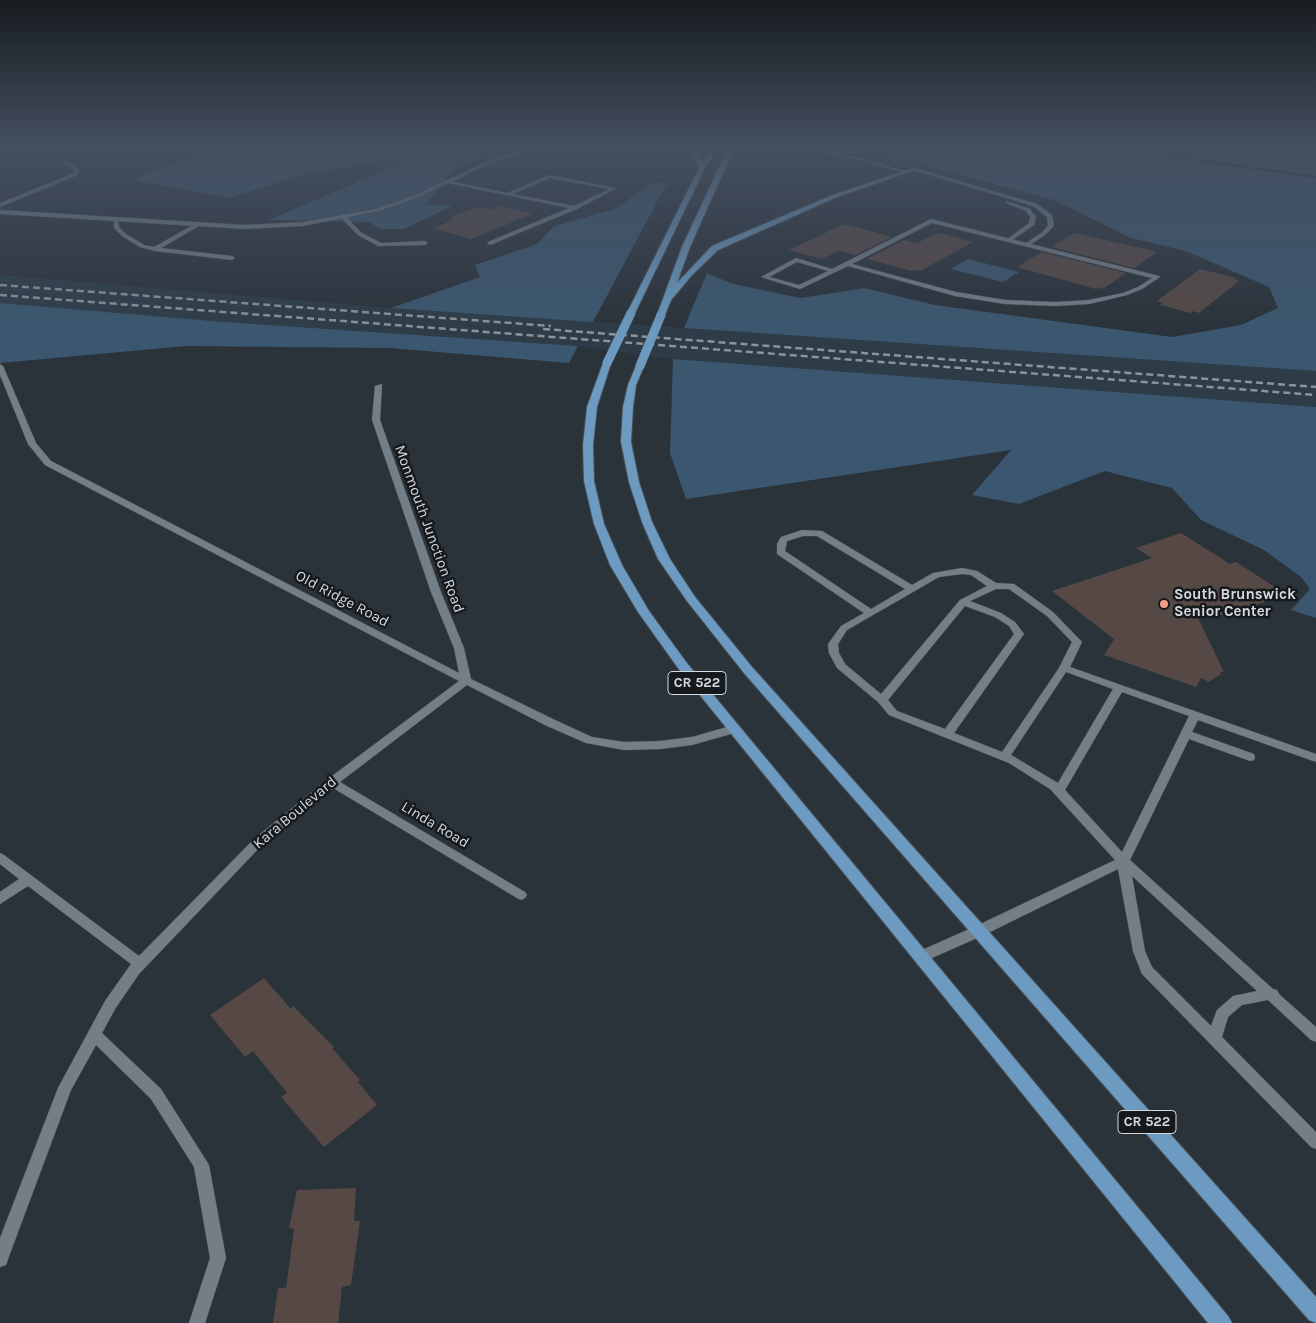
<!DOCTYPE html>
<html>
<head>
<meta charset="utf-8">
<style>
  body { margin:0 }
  canvas { display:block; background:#2a323a }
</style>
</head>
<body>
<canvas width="1316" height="1323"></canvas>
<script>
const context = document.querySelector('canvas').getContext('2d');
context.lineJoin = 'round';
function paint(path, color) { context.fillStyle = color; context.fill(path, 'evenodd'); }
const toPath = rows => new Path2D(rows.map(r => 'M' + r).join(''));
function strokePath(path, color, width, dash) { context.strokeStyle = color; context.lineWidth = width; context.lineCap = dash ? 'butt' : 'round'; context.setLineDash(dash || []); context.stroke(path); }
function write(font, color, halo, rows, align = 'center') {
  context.font = font + ' Karla,sans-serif'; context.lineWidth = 5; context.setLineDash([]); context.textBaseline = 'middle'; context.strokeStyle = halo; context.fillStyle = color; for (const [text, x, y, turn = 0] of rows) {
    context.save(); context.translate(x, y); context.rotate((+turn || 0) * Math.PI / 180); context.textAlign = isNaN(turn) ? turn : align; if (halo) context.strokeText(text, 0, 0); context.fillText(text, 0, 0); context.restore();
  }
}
paint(toPath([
  [0,275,391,308,1316,371,1316,407,673,359,578,346,225,322,0,303]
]), '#2e3c48');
paint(toPath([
  [207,148,507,148,455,168,425,205,453,205,404,229,380,229,370,222,268,220,424,154,296,176,231,198,132,180],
  [826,148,1316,148,1316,371,684,328,707,273,733,284,801,298,864,288,935,305,1172,337,1241,325,1278,308,1269,287,1186,251,1131,238,1054,200,908,160],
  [653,183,667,183,593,322,391,308,480,277,475,265,537,244,554,226,615,209],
  [968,259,1019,272,1003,282,951,269],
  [0,303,225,322,578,346,569,363,390,348,186,346,0,363],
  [673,359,1316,407,1316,618,1291,610,1310,589,1301,577,1264,550,1201,520,1172,488,1105,471,1019,504,972,495,1011,450,686,499,670,453]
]), '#3b576f');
paint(toPath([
  [14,148,19,148,0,155,0,153,14,148],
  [1106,148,1115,148,1316,176,1316,178,1106,148]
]), '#03233a');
paint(toPath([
  [502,206,532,214,471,239,433,228,453,220,448,218,478,207,491,210],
  [844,224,892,237,855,255,839,251,822,259,789,250],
  [935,234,943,234,973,242,920,271,915,270,912,271,867,259,904,240,917,243],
  [1073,234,1080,234,1157,252,1134,268,1051,247],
  [1042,252,1126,273,1103,289,1099,287,1096,289,1017,267],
  [1200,269,1237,278,1234,279,1239,281,1199,313,1193,311,1191,313,1160,305,1163,303,1157,301],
  [1181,533,1230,564,1236,562,1286,594,1229,615,1196,614,1224,672,1220,672,1221,674,1209,682,1201,678,1196,687,1104,655,1114,639,1052,591,1152,558,1136,548],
  [264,978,291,1009,293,1006,334,1047,332,1048,360,1080,358,1082,377,1105,324,1147,281,1097,287,1093,253,1051,245,1057,210,1015],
  [356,1188,354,1221,360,1221,351,1285,342,1287,338,1323,273,1323,278,1288,286,1288,294,1229,289,1228,297,1190]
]), '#554845');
const service = toPath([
  [63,160,67,160,78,168,78,175,0,207,0,203,74,173,74,170,63,162,63,160],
  [549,175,617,188,577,209,490,245,487,243,488,242,569,208,442,182,445,180,507,193,549,175],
  [550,178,609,189,574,206,513,194,550,178],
  [342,217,346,217,362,233,381,243,425,241,428,243,425,245,378,246,358,235,342,219,342,217],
  [114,218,118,218,119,227,126,234,144,245,154,247,195,224,199,224,199,226,161,248,232,256,235,258,232,260,155,251,140,247,122,236,114,228,114,218],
  [931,219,1159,276,1160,277,1142,289,1127,295,1089,304,1055,306,1005,304,955,296,848,266,800,289,761,277,796,258,832,269,931,219],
  [932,223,1152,278,1138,287,1123,293,1089,300,1055,302,1005,300,956,292,852,264,932,223],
  [797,262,828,271,799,285,769,277,797,262],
  [802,530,822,531,912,585,933,573,962,568,977,571,996,583,1014,584,1053,612,1080,640,1082,642,1070,667,1316,754,1316,762,1198,720,1192,732,1254,754,1255,757,1254,760,1250,761,1189,739,1130,860,1273,989,1277,990,1279,994,1316,1027,1316,1042,1311,1040,1268,1000,1242,1005,1228,1017,1222,1037,1316,1132,1316,1149,1311,1147,1142,974,1133,951,1118,869,984,935,925,961,920,962,915,961,913,957,915,953,974,927,1115,860,1050,789,1009,763,889,715,878,702,837,668,829,653,828,644,841,626,864,613,777,554,777,544,781,537,802,530],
  [803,536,817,536,905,589,871,609,785,551,787,541,803,536],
  [962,574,971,575,987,586,960,600,881,694,845,664,839,653,838,644,847,630,939,577,962,574],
  [996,589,1009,589,1047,616,1072,642,1059,668,1002,752,954,733,1024,634,1015,622,1001,613,970,601,996,589],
  [965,606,995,617,1009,626,1014,634,945,729,897,711,888,700,965,606],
  [1066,672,1113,689,1058,783,1011,755,1066,672],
  [1122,692,1189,716,1122,852,1065,790,1122,692],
  [1132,876,1257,991,1233,996,1217,1010,1211,1026,1152,967,1145,951,1132,876]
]);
const minor = toPath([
  [915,168,1037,204,1052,215,1054,226,1045,235,1030,245,1026,245,1026,243,1041,233,1048,226,1047,217,1033,206,913,170,915,168],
  [1006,201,1030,209,1036,217,1034,225,1011,241,1008,239,1009,238,1029,223,1030,217,1026,211,1006,203,1006,201],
  [0,364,3,366,36,443,51,461,459,673,454,648,431,592,372,420,375,386,382,384,380,420,441,592,464,648,471,679,555,720,592,737,624,742,660,741,692,737,734,725,739,729,738,732,692,745,660,749,624,750,586,743,547,726,467,685,340,782,525,892,527,895,525,898,521,900,517,898,333,788,262,845,139,974,115,1009,102,1033,161,1089,209,1165,226,1258,205,1323,189,1323,210,1258,194,1167,151,1099,96,1045,71,1090,8,1259,6,1265,0,1267,0,1238,58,1088,105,1001,131,964,28,886,0,904,0,892,19,879,0,864,0,853,4,855,139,956,254,839,328,779,459,681,45,465,28,444,0,375,0,364]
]);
const tertiary = toPath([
  [534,148,542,148,496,161,417,198,379,211,303,226,245,229,0,214,0,210,245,225,303,222,376,209,413,196,492,159,534,148],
  [795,148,807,148,848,155,908,172,906,173,848,157,795,148]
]);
const primary = toPath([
  [685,148,693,148,699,152,703,162,712,148,718,148,705,168,635,313,628,315,627,313,699,168,694,154,685,148],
  [728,148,734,148,690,247,677,283,712,246,833,195,913,168,918,169,837,197,718,250,692,275,671,300,664,317,658,317,657,315,682,247,728,148],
  [836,148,846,148,856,152,853,154,836,148],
  [607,360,611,363,597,407,593,445,594,481,604,524,622,565,649,611,686,662,1228,1316,1232,1323,1208,1323,678,668,638,612,610,565,594,524,584,481,583,445,587,407,603,363,607,360],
  [640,363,644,366,636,385,633,407,631,442,639,482,652,522,670,559,695,597,752,667,1316,1297,1316,1323,1309,1320,744,673,687,601,658,559,642,522,629,482,621,442,623,407,628,385,636,366,640,363]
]);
strokePath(service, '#495056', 1);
strokePath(minor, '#495056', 1);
strokePath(tertiary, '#495056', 1);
strokePath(primary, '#495056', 2);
paint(service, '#747e87');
paint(minor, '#747e87');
paint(tertiary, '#747e87');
paint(primary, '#6c9ac0');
strokePath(toPath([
  [0,285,551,326],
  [0,295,1316,395],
  [543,329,1316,387]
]), '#8d9399', 2.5, [7, 4]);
const primaryBridge = toPath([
  [607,363,631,313],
  [640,366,661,315]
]);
strokePath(primaryBridge, '#495056', 9, []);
strokePath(primaryBridge, '#6c9ac0', 9);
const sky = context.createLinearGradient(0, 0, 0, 333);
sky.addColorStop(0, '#171c20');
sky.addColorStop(0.44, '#444f60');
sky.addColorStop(1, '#444f6000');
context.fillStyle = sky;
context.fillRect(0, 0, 1316, 333);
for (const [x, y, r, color] of [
  [1164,604,5,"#f49e89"]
]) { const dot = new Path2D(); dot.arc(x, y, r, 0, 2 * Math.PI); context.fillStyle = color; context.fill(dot); strokePath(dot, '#161a1d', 2); }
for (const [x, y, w] of [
  [697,683,58],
  [1147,1122,58]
]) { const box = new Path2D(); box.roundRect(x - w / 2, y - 11.5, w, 23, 4); context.fillStyle = '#161a1d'; context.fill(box); strokePath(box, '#d5dadf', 1); }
write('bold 14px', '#d5dadf', null, [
  ["CR 522",697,683],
  ["CR 522",1147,1122]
]);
write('15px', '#d5dadf', '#161a1d', [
  ["Monmouth Junction Road",429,529,70],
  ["Old Ridge Road",342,599,28],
  ["Kara Boulevard",295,813,-40],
  ["Linda Road",435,825,31]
]);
write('bold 15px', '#d5dadf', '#161a1d', [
  ["South Brunswick",1174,595],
  ["Senior Center",1174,612]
], 'left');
</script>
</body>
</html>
